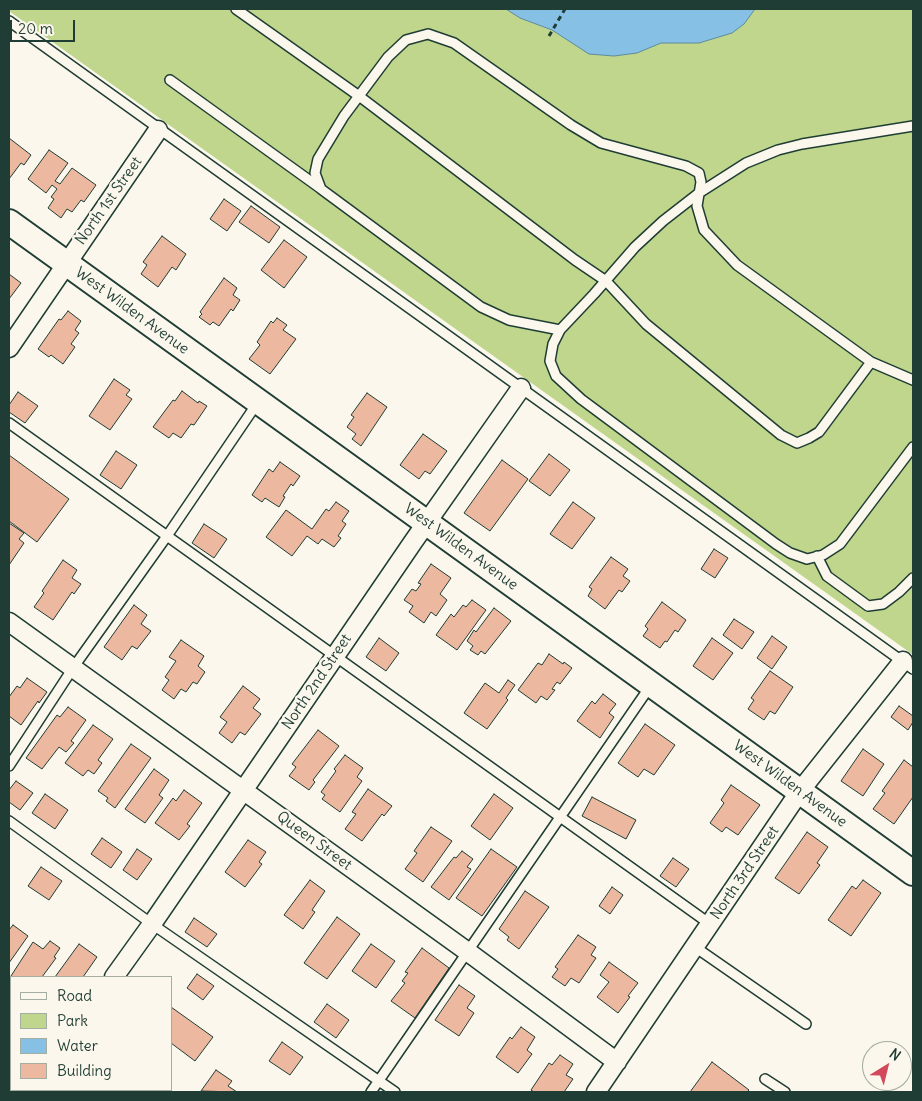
<!DOCTYPE html>
<html>
<head>
<meta charset="utf-8">
<style>
  body { margin:0 }
  #map { position:relative; width:922px; height:1101px; overflow:hidden; background:#fbf7ec; font-family:Delius,sans-serif }
  canvas { display:block }
  .frame { position:absolute; inset:0; border:10px solid #1f3d34; pointer-events:none }
  .legend { position:absolute; left:10px; top:976px; width:162px; height:115px; box-sizing:border-box; background:#fbf7ec; border:1px solid #a3ada2; margin:0; padding:6px 9px; list-style:none; font-size:15px; color:#1f3d34 }
  .legend li { display:flex; align-items:center; gap:10px; height:25px }
  .legend b { width:25px; border:1px solid #a3ada2 }
  .north { position:absolute; left:862px; top:1041px; width:50px; height:50px; box-sizing:border-box; background:#fbf7ec; border:1px solid #a3ada2; border-radius:50%; rotate:36deg; font-size:14px; font-weight:700; line-height:20px; text-align:center; color:#1f3d34 }
  .north::after { content:''; display:block; margin:auto; width:18px; height:22px; background:#d1495b; clip-path:polygon(50% 0,100% 100%,50% 72%,0 100%) }
  .scale { position:absolute; left:10px; top:20px; width:65px; height:22px; box-sizing:border-box; border:2px solid #1f3d34; border-top:0; padding-left:6px; font-size:15px; line-height:18px; white-space:nowrap; color:#1f3d34; -webkit-text-stroke:4px #fbf7ec; paint-order:stroke }
</style>
</head>
<body>
<div id="map">
<canvas width="922" height="1101"></canvas>
<div class="frame"></div>
<ul class="legend">
<li><b style="height:6px;background:#fbf7ec"></b>Road</li>
<li><b style="height:14px;background:#bfd68c"></b>Park</li>
<li><b style="height:14px;background:#87c0e5"></b>Water</li>
<li><b style="height:14px;background:#ecb89f"></b>Building</li>
</ul>
<div class="north">N</div>
<div class="scale">20 m</div>
</div>
<script>
const context = document.querySelector('canvas').getContext('2d');
context.lineJoin = 'round';
function paint(path, color) { context.fillStyle = color; context.fill(path, 'evenodd'); }
const toPath = rows => new Path2D(rows.map(r => 'M' + r).join(''));
function strokePath(path, color, width, dash) { context.strokeStyle = color; context.lineWidth = width; context.lineCap = dash ? 'butt' : 'round'; context.setLineDash(dash || []); context.stroke(path); }
function write(font, color, halo, rows, align = 'center') {
  context.font = font + ' Delius,sans-serif'; context.lineWidth = 5; context.setLineDash([]); context.textBaseline = 'middle'; context.strokeStyle = halo; context.fillStyle = color; for (const [text, x, y, turn = 0] of rows) {
    context.save(); context.translate(x, y); context.rotate((+turn || 0) * Math.PI / 180); context.textAlign = isNaN(turn) ? turn : align; if (halo) context.strokeText(text, 0, 0); context.fillText(text, 0, 0); context.restore();
  }
}
paint(toPath([
  [9,9,913,9,913,653,912,654,9,11]
]), '#bfd68c');
const water = toPath([
  [506,9,755,9,744,24,732,33,699,43,661,43,637,53,614,56,589,54,552,30,520,18,506,9]
]);
paint(water, '#87c0e5');
strokePath(water, '#5d8c9e', 1);
const building = toPath([
  [9,138,31,155,24,165,21,163,9,179,9,138],
  [49,150,68,163,55,181,60,184,72,168,96,185,84,202,81,200,72,212,67,209,61,218,48,208,54,199,51,197,57,189,52,185,46,193,28,179,49,150],
  [224,199,241,211,227,231,210,219,224,199],
  [251,206,280,227,269,243,239,222,251,206],
  [162,236,186,254,176,270,172,267,158,287,141,274,147,265,143,262,162,236],
  [284,240,307,257,284,288,261,270,284,240],
  [9,274,21,283,9,299,9,274],
  [224,278,237,288,233,295,240,300,233,311,231,309,219,326,213,322,210,325,199,317,202,314,200,312,224,278],
  [68,311,81,321,75,330,79,333,71,344,75,347,63,364,51,355,49,357,38,349,59,319,61,320,68,311],
  [277,318,287,325,283,330,296,339,270,374,249,359,260,345,257,342,271,321,273,323,277,318],
  [114,379,130,390,126,395,132,399,110,430,89,416,114,379],
  [182,391,198,403,199,401,207,406,194,425,191,424,181,438,173,433,169,438,153,427,173,400,175,401,182,391],
  [18,392,38,406,25,423,9,412,9,405,18,392],
  [367,393,387,407,361,446,352,439,356,434,347,427,354,417,351,415,367,393],
  [423,434,447,451,430,474,425,471,419,479,400,465,423,434],
  [116,451,137,465,121,489,100,475,116,451],
  [549,454,570,470,550,496,529,481,549,454],
  [9,455,69,499,37,542,9,521,9,455],
  [502,460,528,479,490,531,464,513,502,460],
  [280,462,300,476,293,486,291,484,283,496,285,497,279,507,265,498,262,502,252,495,269,469,273,472,280,462],
  [336,502,349,511,342,521,346,524,338,536,341,538,334,547,322,539,318,544,307,536,292,556,266,537,286,510,312,529,326,509,329,511,336,502],
  [573,502,595,518,572,549,550,534,573,502],
  [9,523,24,533,19,539,24,543,9,565,9,523],
  [204,524,227,539,214,558,192,543,204,524],
  [714,549,728,558,715,578,701,569,714,549],
  [611,557,628,569,623,576,630,581,622,592,619,590,605,609,588,596,592,589,589,587,611,557],
  [63,560,77,570,72,578,81,584,74,594,72,592,53,620,34,607,44,593,42,591,63,560],
  [431,564,451,578,440,594,447,600,436,616,431,612,424,623,409,612,413,606,404,600,412,589,416,591,421,584,418,583,431,564],
  [472,600,486,610,457,650,436,635,451,614,454,617,463,605,466,607,472,600],
  [662,602,686,620,678,632,675,630,667,642,665,641,660,648,643,636,648,629,645,626,662,602],
  [134,605,147,615,141,624,151,631,137,649,132,646,122,660,104,647,134,605],
  [494,608,511,621,485,654,481,651,478,655,470,650,473,646,467,641,474,630,476,632,494,608],
  [734,619,754,632,742,649,723,635,734,619],
  [772,636,787,647,772,669,757,658,772,636],
  [379,638,399,653,386,671,366,657,379,638],
  [712,638,733,653,713,680,693,666,712,638],
  [181,640,204,656,198,666,205,672,197,684,193,682,186,692,181,689,174,699,162,690,169,680,165,677,176,661,169,657,181,640],
  [549,654,563,664,564,662,572,668,560,684,557,682,552,689,555,690,547,700,541,696,536,703,518,690,538,663,542,665,549,654],
  [770,671,793,687,775,714,770,711,764,720,748,709,754,700,751,698,770,671],
  [27,678,47,692,39,703,38,701,21,725,9,716,9,697,17,686,20,688,27,678],
  [508,680,515,685,506,698,508,700,487,729,464,713,485,683,499,693,508,680],
  [243,686,260,699,253,708,261,714,245,735,240,732,232,743,219,733,227,722,220,717,243,686],
  [603,694,616,704,609,713,614,717,600,738,577,721,592,701,595,704,603,694],
  [899,706,913,716,913,722,908,730,891,717,899,706],
  [68,707,86,720,71,741,74,743,66,752,59,747,42,769,26,758,57,715,60,717,68,707],
  [645,724,675,745,654,775,644,769,638,777,618,763,645,724],
  [93,725,113,739,98,760,102,763,94,774,88,770,83,776,65,763,93,725],
  [318,730,339,746,313,780,315,782,309,790,289,776,296,767,292,764,318,730],
  [131,744,151,758,115,808,106,801,108,798,98,791,131,744],
  [863,749,884,764,863,796,841,781,863,749],
  [345,755,363,768,357,777,362,781,340,812,322,799,325,795,321,792,336,771,334,769,345,755],
  [904,760,913,767,913,797,894,824,873,809,885,793,882,791,904,760],
  [154,769,169,780,159,795,163,798,145,823,125,809,154,769],
  [16,781,33,793,20,810,9,802,9,790,16,781],
  [731,785,760,805,738,835,726,827,722,832,710,823,724,803,721,800,731,785],
  [368,789,392,806,384,816,382,814,362,841,345,829,356,814,352,812,368,789],
  [184,790,202,803,187,824,190,826,179,840,155,823,173,798,176,801,184,790],
  [45,794,68,810,55,829,32,813,45,794],
  [494,794,513,808,490,840,471,826,494,794],
  [592,797,636,820,626,839,582,816,592,797],
  [431,827,452,841,423,882,405,869,417,853,414,851,431,827],
  [807,832,828,847,817,863,820,865,799,894,775,878,807,832],
  [102,838,122,852,111,868,91,854,102,838],
  [248,840,266,852,259,862,262,864,245,887,225,872,248,840],
  [137,849,152,859,137,880,123,870,137,849],
  [491,849,517,867,482,916,456,898,491,849],
  [462,851,473,859,467,867,471,869,449,900,431,887,454,857,456,858,462,851],
  [673,858,689,869,676,887,660,876,673,858],
  [41,867,62,881,49,900,28,886,41,867],
  [310,880,325,891,312,910,315,912,303,929,284,915,310,880],
  [863,880,881,893,851,936,828,920,852,886,856,889,863,880],
  [612,887,623,895,610,914,599,906,612,887],
  [525,891,549,907,519,949,507,940,509,937,499,929,525,891],
  [337,917,360,934,327,979,304,963,337,917],
  [194,918,217,934,207,947,185,932,194,918],
  [13,925,28,936,9,963,9,930,13,925],
  [578,935,596,947,591,955,596,958,579,983,571,978,565,986,552,977,558,969,555,967,578,935],
  [50,941,60,948,54,957,56,958,42,977,11,977,11,981,9,979,33,942,43,949,50,941],
  [79,944,97,957,83,977,55,977,79,944],
  [371,944,395,961,376,988,352,971,371,944],
  [422,948,449,968,415,1018,391,1001,405,983,402,981,408,973,405,972,422,948],
  [609,962,638,983,628,996,630,997,618,1013,597,997,609,982,600,975,609,962],
  [197,974,214,986,203,1000,187,988,197,974],
  [459,985,475,996,467,1008,474,1013,459,1036,435,1020,459,985],
  [327,1004,349,1020,336,1038,314,1022,327,1004],
  [171,1007,213,1037,195,1061,171,1043,171,1007],
  [521,1027,535,1037,527,1050,532,1054,518,1073,496,1057,510,1037,512,1039,521,1027],
  [282,1042,303,1057,290,1075,269,1061,282,1042],
  [560,1055,573,1064,566,1075,573,1079,564,1092,534,1092,531,1090,549,1063,552,1065,560,1055],
  [712,1062,749,1090,747,1092,690,1092,712,1062],
  [216,1070,232,1081,228,1086,237,1092,201,1091,216,1070]
]);
paint(building, '#ecb89f');
strokePath(building, '#1f3d34', 1);
const lane = toPath([
  [236,9,359,96,575,260,606,281,646,324,781,435,797,443,809,438,819,432,871,362],
  [9,21,913,669],
  [170,80,320,188],
  [913,126,802,144,778,150,746,163,699,193,663,221,635,247,594,294,560,330,553,344,550,361,556,376,581,399,776,544,790,553,807,559,823,555,840,544,913,447],
  [560,330,509,320,481,307,321,189,315,173,318,159,344,116,388,57,406,40,428,34,454,43,571,125,601,143,686,166,699,173,701,182,697,206,704,230,737,265,871,362,913,380],
  [9,423,710,924],
  [817,556,827,576,868,606,883,604,899,592,913,578],
  [9,766,73,668,167,536,258,402],
  [9,821,152,924,395,1092],
  [695,947,806,1024],
  [765,1079,785,1092],
  [371,1092,651,685]
]);
const street = toPath([
  [9,348,158,130],
  [9,622,468,952,617,1062],
  [114,977,152,924,413,542,521,388],
  [9,1016,11,1018],
  [114,1090,117,1092],
  [31,1092,33,1090],
  [596,1092,800,791,903,661]
]);
const secondary = toPath([
  [9,222,913,873]
]);
strokePath(lane, '#1f3d34', 12);
strokePath(street, '#1f3d34', 21);
strokePath(secondary, '#1f3d34', 28);
strokePath(toPath([
  [549,36,565,9]
]), '#1f3d34', 3, [5, 4]);
strokePath(lane, '#fbf7ec', 9);
strokePath(street, '#fbf7ec', 18);
strokePath(secondary, '#fbf7ec', 24);
write('15px', '#1f3d34', '#fbf7ec', [
  ["North 1st Street",109,201,-55],
  ["West Wilden Avenue",132,311,36],
  ["West Wilden Avenue",461,547,36],
  ["North 2nd Street",317,682,-56],
  ["West Wilden Avenue",790,784,36],
  ["Queen Street",314,841,36],
  ["North 3rd Street",745,873,-56]
]);
</script>
</body>
</html>
